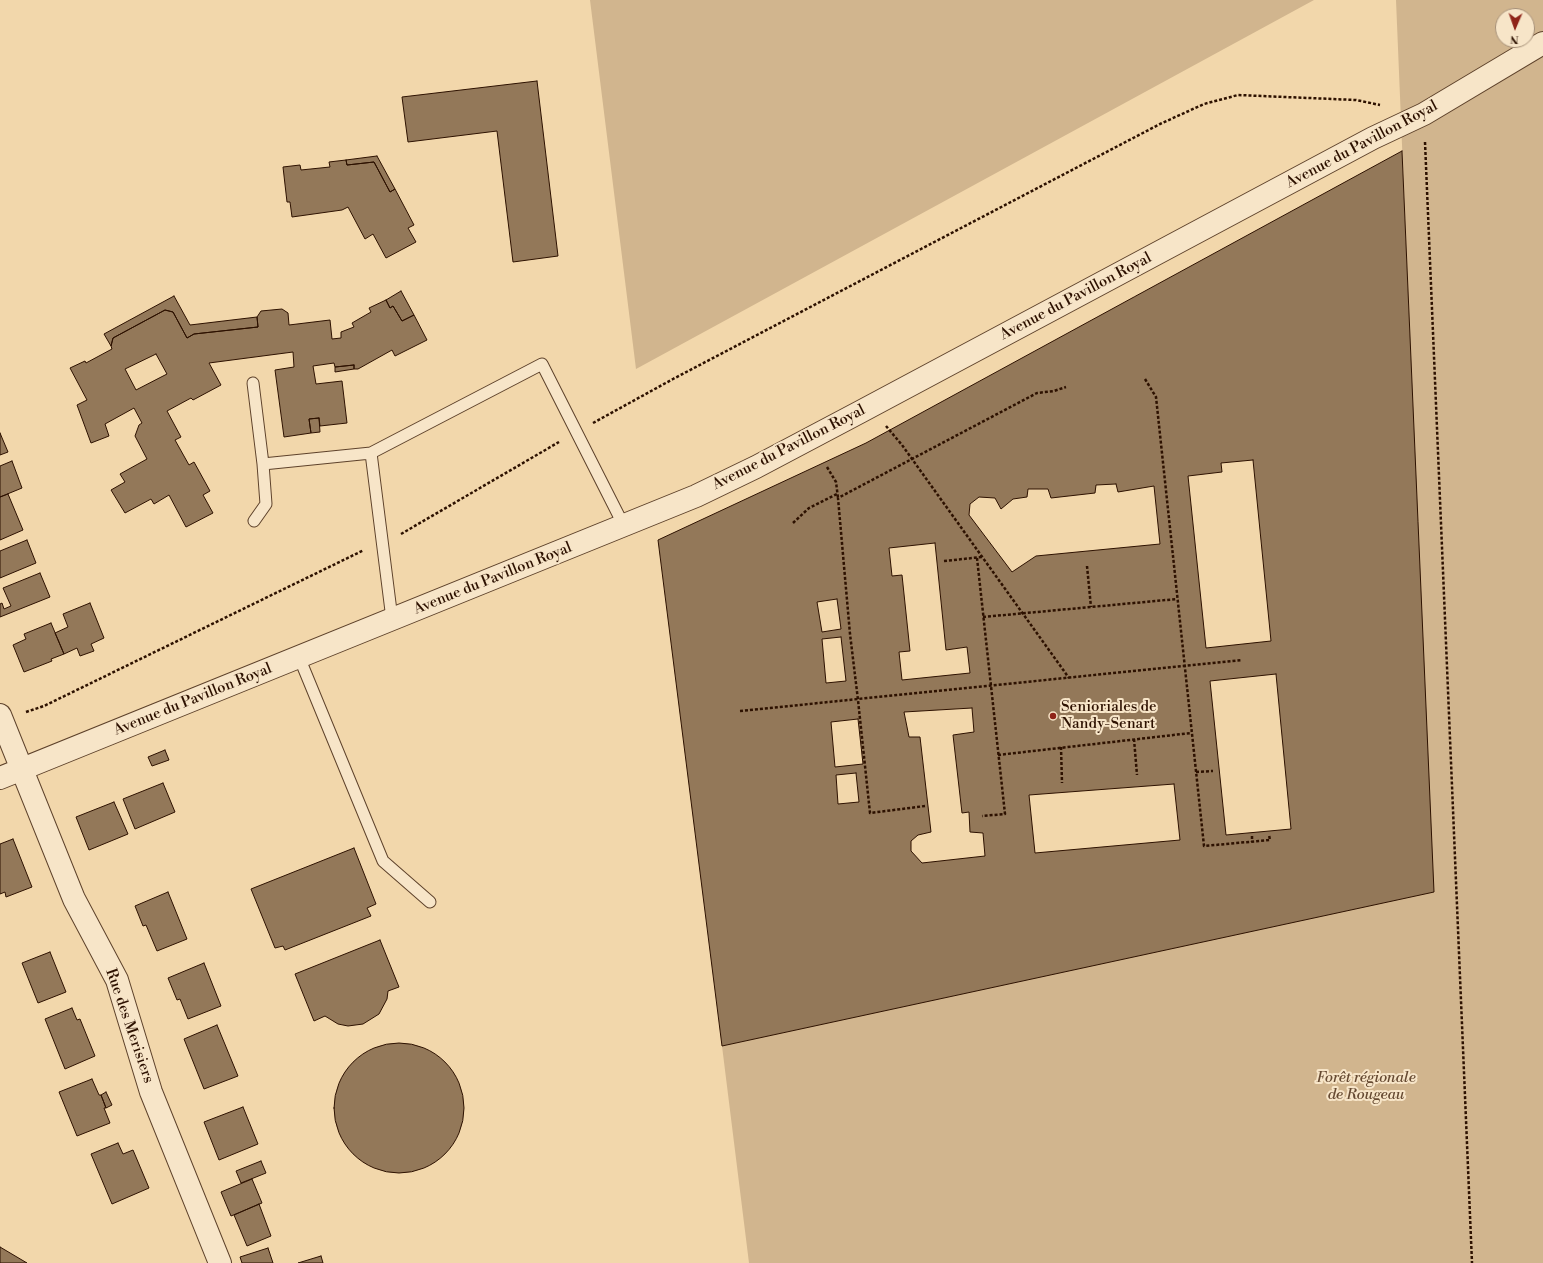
<!DOCTYPE html>
<html>
<head>
<meta charset="utf-8">
<style>
  body { margin:0 }
  #map { position:relative; width:1543px; height:1263px; overflow:hidden; background:#f2d7ab; font-family:"Libre Bodoni",serif }
  canvas { display:block }
  .north { position:absolute; left:1495px; top:8px; width:40px; height:40px; box-sizing:border-box; background:#f7e5c8; border:1px solid #a69078; border-radius:50%; rotate:182deg; font-size:11px; font-weight:700; line-height:16px; text-align:center; color:#2d1100 }
  .north::after { content:''; display:block; margin:auto; width:14px; height:18px; background:#8f2418; clip-path:polygon(50% 0,100% 100%,50% 72%,0 100%) }
</style>
</head>
<body>
<div id="map">
<canvas width="1543" height="1263"></canvas>
<div class="north">N</div>
</div>
<script>
const context = document.querySelector('canvas').getContext('2d');
context.lineJoin = 'round';
function paint(path, color) { context.fillStyle = color; context.fill(path, 'evenodd'); }
const toPath = rows => new Path2D(rows.map(r => 'M' + r).join(''));
function strokePath(path, color, width, dash) { context.strokeStyle = color; context.lineWidth = width; context.lineCap = dash ? 'butt' : 'round'; context.setLineDash(dash || []); context.stroke(path); }
function write(font, color, halo, rows, align = 'center') {
  context.font = font + ' "Libre Bodoni",serif'; context.lineWidth = 4; context.setLineDash([]); context.textBaseline = 'middle'; context.strokeStyle = halo; context.fillStyle = color; for (const [text, x, y, turn = 0] of rows) {
    context.save(); context.translate(x, y); context.rotate((+turn || 0) * Math.PI / 180); context.textAlign = isNaN(turn) ? turn : align; if (halo) context.strokeText(text, 0, 0); context.fillText(text, 0, 0); context.restore();
  }
}
paint(toPath([
  [590,0,1314,0,636,369],
  [1396,0,1543,0,1543,1263,749,1263,722,1046,1433,892],
  [1503,16,1527,16,1527,40,1503,40]
]), '#d1b58e');
const building = toPath([
  [537,81,558,256,513,262,497,131,408,142,402,97,537,81],
  [1402,151,1434,892,722,1046,658,540,866,443,1402,151],
  [377,156,395,189,390,192,374,162,347,165,346,160,377,156],
  [346,160,347,165,374,162,390,192,395,189,414,225,408,228,416,242,386,258,373,234,365,239,348,207,342,210,292,217,290,202,287,202,283,167,300,165,301,170,330,167,329,162,346,160],
  [401,291,414,315,402,321,393,306,390,308,386,300,401,291],
  [174,296,190,325,257,317,258,327,194,334,187,338,173,312,165,310,113,338,111,346,104,334,174,296],
  [386,300,390,308,393,306,402,321,414,315,427,340,395,356,392,350,358,369,354,369,354,365,335,367,334,363,313,366,316,384,342,381,347,423,320,426,319,418,309,419,311,433,284,437,275,370,294,367,293,352,209,363,221,385,193,400,191,398,167,411,181,437,175,440,189,465,194,462,210,491,203,495,213,513,186,527,169,495,154,504,151,499,125,513,111,490,125,482,120,474,147,459,135,436,139,425,142,423,134,408,105,424,109,436,91,443,77,405,87,400,70,368,85,361,86,363,112,349,111,346,113,338,165,310,173,312,187,338,194,334,258,327,257,317,261,311,282,309,288,313,289,325,330,320,332,339,341,338,341,332,354,327,352,323,371,312,369,308,386,300],
  [156,354,167,374,136,390,125,369,156,354],
  [354,365,354,369,335,372,335,367,354,365],
  [319,418,320,432,311,433,309,419,319,418],
  [0,433,8,452,0,455,0,433],
  [1253,460,1271,641,1206,648,1188,476,1222,472,1221,463,1253,460],
  [12,461,22,488,0,497,0,466,12,461],
  [1116,484,1118,492,1154,486,1160,544,1036,556,1012,572,969,515,970,504,979,497,995,498,1001,509,1013,499,1027,497,1028,489,1048,489,1051,498,1095,493,1096,485,1116,484],
  [8,494,23,530,0,540,0,497,8,494],
  [27,540,36,563,0,578,0,551,27,540],
  [935,543,946,650,967,647,970,673,902,680,899,652,910,651,902,575,892,576,889,548,935,543],
  [40,573,50,597,0,617,0,604,2,603,4,609,11,606,3,588,40,573],
  [837,599,841,629,822,632,817,602,837,599],
  [90,603,104,638,91,644,94,651,80,656,77,648,64,654,55,633,68,627,63,614,90,603],
  [51,623,64,654,51,659,52,661,24,672,13,645,26,639,24,634,51,623],
  [841,637,846,681,826,683,822,639,841,637],
  [1276,674,1291,829,1226,835,1210,681,1276,674],
  [972,708,974,732,953,735,962,813,969,812,970,832,983,833,985,856,922,863,911,851,911,841,918,835,931,832,920,737,909,737,904,712,972,708],
  [858,719,863,764,835,767,831,722,858,719],
  [165,750,169,760,152,766,148,757,165,750],
  [856,773,859,802,838,804,836,775,856,773],
  [163,783,175,812,135,829,123,799,163,783],
  [1174,784,1180,840,1035,853,1029,795,1174,784],
  [114,802,128,834,89,850,76,817,114,802],
  [13,839,32,887,6,897,5,892,0,894,0,844,13,839],
  [354,848,376,904,367,908,371,916,285,950,283,946,275,948,251,889,354,848],
  [168,892,187,939,157,951,146,925,143,926,135,906,168,892],
  [380,940,399,987,388,991,387,999,379,1014,363,1024,348,1026,338,1024,325,1016,314,1021,295,974,380,940],
  [50,952,66,992,38,1003,22,963,50,952],
  [204,963,221,1006,188,1019,180,999,177,1000,168,978,204,963],
  [72,1008,77,1020,80,1019,95,1056,65,1069,45,1019,72,1008],
  [217,1025,238,1076,204,1089,184,1039,217,1025],
  '334 1108a65 65 0 1 1 130 0a65 65 0 1 1-130 0Z',
  [92,1079,99,1095,101,1095,106,1108,104,1108,110,1123,77,1136,59,1092,92,1079],
  [106,1092,112,1105,106,1108,101,1095,106,1092],
  [243,1107,258,1144,219,1160,204,1122,243,1107],
  [118,1143,123,1154,133,1150,149,1188,112,1204,91,1154,118,1143],
  [261,1161,266,1173,241,1183,236,1171,261,1161],
  [252,1179,262,1203,231,1216,221,1192,252,1179],
  [259,1204,271,1236,247,1246,234,1215,259,1204],
  [0,1247,27,1263,0,1263,0,1247],
  [268,1248,273,1263,242,1263,240,1257,268,1248],
  [321,1256,323,1263,298,1263,321,1256]
]);
paint(building, '#937859');
strokePath(building, '#2d1100', 1);
const service = toPath([
  [253,383,263,464,266,504,254,521],
  [371,453,392,619],
  [263,464,371,453,542,364,624,526],
  [299,657,383,861,430,902]
]);
const minor = toPath([
  [0,715,74,899,117,980,151,1092,220,1263],
  [0,778,696,496,756,467,860,412,1373,138,1424,114,1543,43]
]);
strokePath(service, '#5e422b', 13);
strokePath(minor, '#5e422b', 24);
strokePath(toPath([
  [1425,142,1472,1263],
  [1145,379,1156,397,1204,846,1270,840,1269,835],
  [593,423,673,379,921,249,1160,124,1204,104,1238,95,1356,100,1380,105],
  [886,426,902,445,1069,678],
  [827,467,836,482,838,498],
  [793,523,809,508,837,494],
  [401,534,559,442],
  [977,558,1005,814,982,816],
  [944,561,982,557],
  [1087,566,1091,607],
  [983,617,1177,599],
  [740,711,1242,660],
  [26,712,44,706,364,550],
  [1134,739,1137,775],
  [1061,747,1062,783],
  [998,755,1191,733],
  [1196,772,1213,771],
  [925,806,870,813,858,700,850,634,838,498,1037,393,1054,391,1066,387],
  [1252,836,1252,842]
]), '#2d1100', 2.5, [3, 2]);
strokePath(service, '#f7e5c8', 11);
strokePath(minor, '#f7e5c8', 22);
for (const [x, y, r, color] of [
  [1053,716,4,"#8f2418"]
]) { const dot = new Path2D(); dot.arc(x, y, r, 0, 2 * Math.PI); context.fillStyle = color; context.fill(dot); strokePath(dot, '#f7e5c8', 1.5); }
write('15px', '#2d1100', '#f7e5c8', [
  ["Avenue du Pavillon Royal",1362,145,-28],
  ["Avenue du Pavillon Royal",1076,297,-28],
  ["Avenue du Pavillon Royal",789,448,-27],
  ["Avenue du Pavillon Royal",493,579,-22],
  ["Avenue du Pavillon Royal",193,700,-22],
  ["Rue des Merisiers",129,1026,71]
]);
write('15px', '#2d1100', '#f7e5c8', [
  ["Senioriales de",1061,707],
  ["Nandy-Senart",1061,724]
], 'left');
write('italic 15px', '#664a32', '#f7e5c8', [
  ["Forêt régionale",1366,1078],
  ["de Rougeau",1366,1095]
]);
</script>
</body>
</html>
